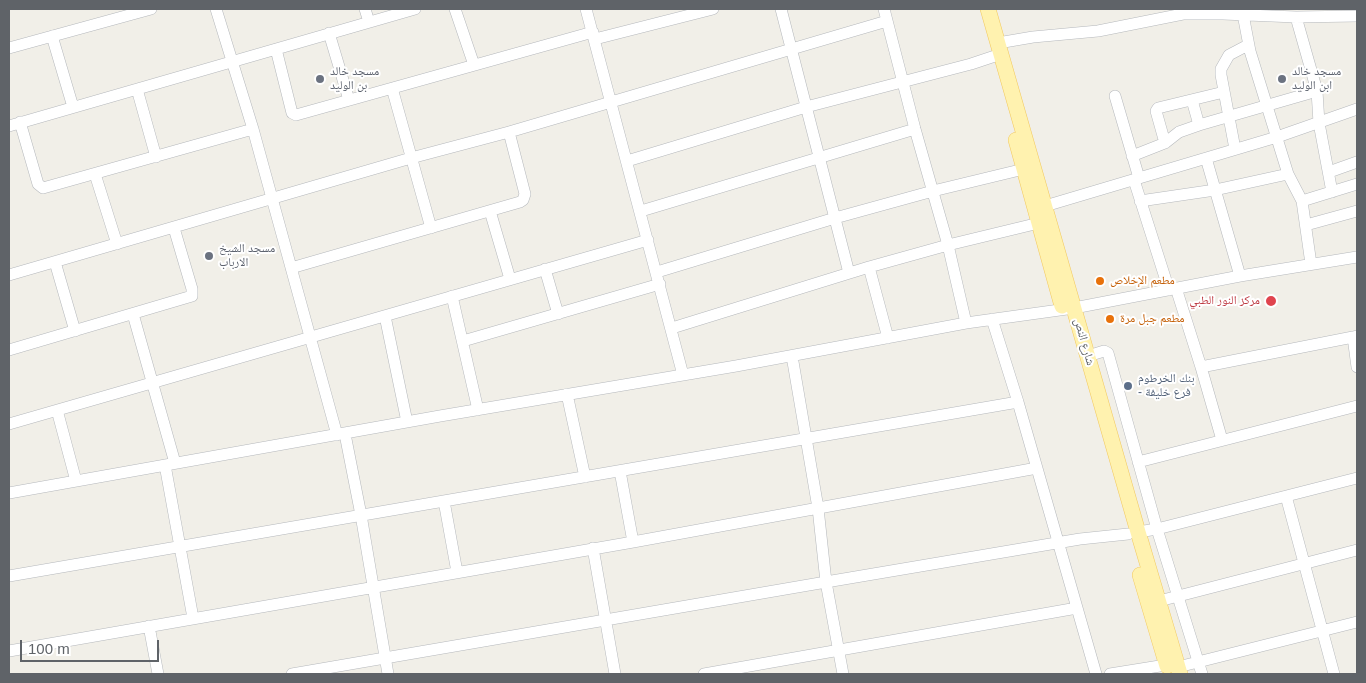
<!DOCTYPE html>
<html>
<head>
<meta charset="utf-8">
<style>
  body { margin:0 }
  #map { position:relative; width:1366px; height:683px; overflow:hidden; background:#f1efe8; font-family:Helvetica,sans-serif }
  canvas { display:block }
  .frame { position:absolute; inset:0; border:10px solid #5f6368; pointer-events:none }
  .scale { position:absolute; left:20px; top:640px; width:139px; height:22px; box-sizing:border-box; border:2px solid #5f6368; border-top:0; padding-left:6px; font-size:15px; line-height:18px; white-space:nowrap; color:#5f6368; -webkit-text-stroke:4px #fff; paint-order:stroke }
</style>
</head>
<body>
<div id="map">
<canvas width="1366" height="683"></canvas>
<div class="frame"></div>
<div class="scale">100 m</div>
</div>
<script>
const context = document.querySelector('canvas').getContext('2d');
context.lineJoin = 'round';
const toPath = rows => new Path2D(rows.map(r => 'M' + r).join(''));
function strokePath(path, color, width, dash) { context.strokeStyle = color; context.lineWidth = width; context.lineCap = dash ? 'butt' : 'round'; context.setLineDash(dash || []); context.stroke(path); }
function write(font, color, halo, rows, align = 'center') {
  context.font = font + ' Helvetica,"Noto Naskh Arabic",sans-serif'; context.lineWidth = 4; context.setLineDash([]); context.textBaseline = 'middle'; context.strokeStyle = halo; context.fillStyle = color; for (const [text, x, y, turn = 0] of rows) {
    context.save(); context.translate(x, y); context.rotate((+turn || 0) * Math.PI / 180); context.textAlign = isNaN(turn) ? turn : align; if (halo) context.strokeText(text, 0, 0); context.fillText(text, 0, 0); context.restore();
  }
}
const minor = toPath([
  [216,9,253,129,337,435],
  [365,9,369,22],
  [455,9,474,65],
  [586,9,683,375],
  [781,9,849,273],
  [884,9,915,129,948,245,966,323],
  [1242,9,1250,51,1288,174,1302,201,1311,264],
  [1296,17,1317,91,1319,123,1332,192],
  [329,33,349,100],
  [52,36,73,107],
  [595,39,713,9],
  [998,43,1033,37,1098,31,1183,14,1223,14,1296,17,1357,16],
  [9,48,151,9],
  [276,49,292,113,296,115,593,32],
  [392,88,431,228],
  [137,89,156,157],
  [1115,96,1139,178],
  [1192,100,1199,125],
  [20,122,38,184,43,188,253,129],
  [9,126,415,9],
  [1165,143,1156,111,1158,108,1224,92],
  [1235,149,1221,75,1221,69,1229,55,1248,45],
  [1132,156,1165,143,1179,132,1199,125,1317,91],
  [1206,158,1240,276],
  [627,161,806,107,971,64,1001,54],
  [1329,172,1357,162],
  [95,174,117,244],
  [1134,180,1169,290],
  [1140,201,1215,190,1288,174],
  [1302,201,1357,184],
  [1045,206,1277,137,1357,109],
  [490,211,510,279],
  [641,211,915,129],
  [1306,225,1357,211],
  [55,262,75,331],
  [869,267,888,338],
  [291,268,520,202,523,200,525,194,509,132],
  [545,269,558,314],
  [657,272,835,218,933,191,1024,169],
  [9,275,411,158,509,132,887,21],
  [1176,288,1201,367,1222,440],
  [452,296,478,410],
  [133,314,175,463],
  [385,316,407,422],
  [992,319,1018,402,1096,674],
  [672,328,869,267,948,245,1039,223],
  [1357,336,1353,337,1357,367],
  [463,341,660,284],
  [9,350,192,296,192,289,174,228],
  [792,356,818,508,826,582,843,674],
  [1088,356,1104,351,1108,353,1157,529,1202,674],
  [1201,367,1353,337],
  [567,394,585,477],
  [57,410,76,481],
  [9,424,648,240],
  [345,434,361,515,388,674],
  [1138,462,1357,406],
  [165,465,193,618],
  [620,471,633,542],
  [9,493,440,416,736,366,966,323,1074,308,1240,276,1357,257],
  [1286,496,1334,674],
  [444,501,457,572],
  [1138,532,1157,529,1357,478],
  [593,548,615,674],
  [9,576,1018,402],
  [1159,601,1357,550],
  [149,626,158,674],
  [9,651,633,542,1037,468],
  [1178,667,1357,622],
  [292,674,826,582,1080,539,1128,534],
  [704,674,1077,608],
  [1110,674,1166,665]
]);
const major = toPath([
  [988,9,1138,532,1180,674],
  [1016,140,1062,306],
  [1140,575,1167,666]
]);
strokePath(minor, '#b5b8bc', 12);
strokePath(major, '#f2c960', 16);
strokePath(minor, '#fff', 11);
strokePath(major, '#fff2af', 15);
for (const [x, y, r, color] of [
  [320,79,5,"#6b7280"],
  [1282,79,5,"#6b7280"],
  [209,256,5,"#6b7280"],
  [1100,281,5,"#e8710a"],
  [1271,301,6,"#e0444e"],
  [1110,319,5,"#e8710a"],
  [1128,386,5,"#5c6f8a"]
]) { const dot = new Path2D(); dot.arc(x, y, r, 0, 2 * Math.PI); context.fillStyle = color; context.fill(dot); strokePath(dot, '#fff', 2); }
write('12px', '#5b616d', '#fff', [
  ["مسجد خالد",330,72],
  ["بن الوليد",330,86],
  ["مسجد خالد",1292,72],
  ["ابن الوليد",1292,86],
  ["مسجد الشيخ",219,249],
  ["الارباب",219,263]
], 'left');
write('12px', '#c56008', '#fff', [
  ["مطعم الإخلاص",1110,281],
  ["مطعم جبل مرة",1120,319]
], 'left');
write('12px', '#be3a42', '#fff', [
  ["مركز النور الطبي",1260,301]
], 'right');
write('12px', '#5f6368', '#fff', [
  ["شارع النص",1084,342,74]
]);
write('12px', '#4e5e75', '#fff', [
  ["بنك الخرطوم",1138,379],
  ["- فرع خليفة",1138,393]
], 'left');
</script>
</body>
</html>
